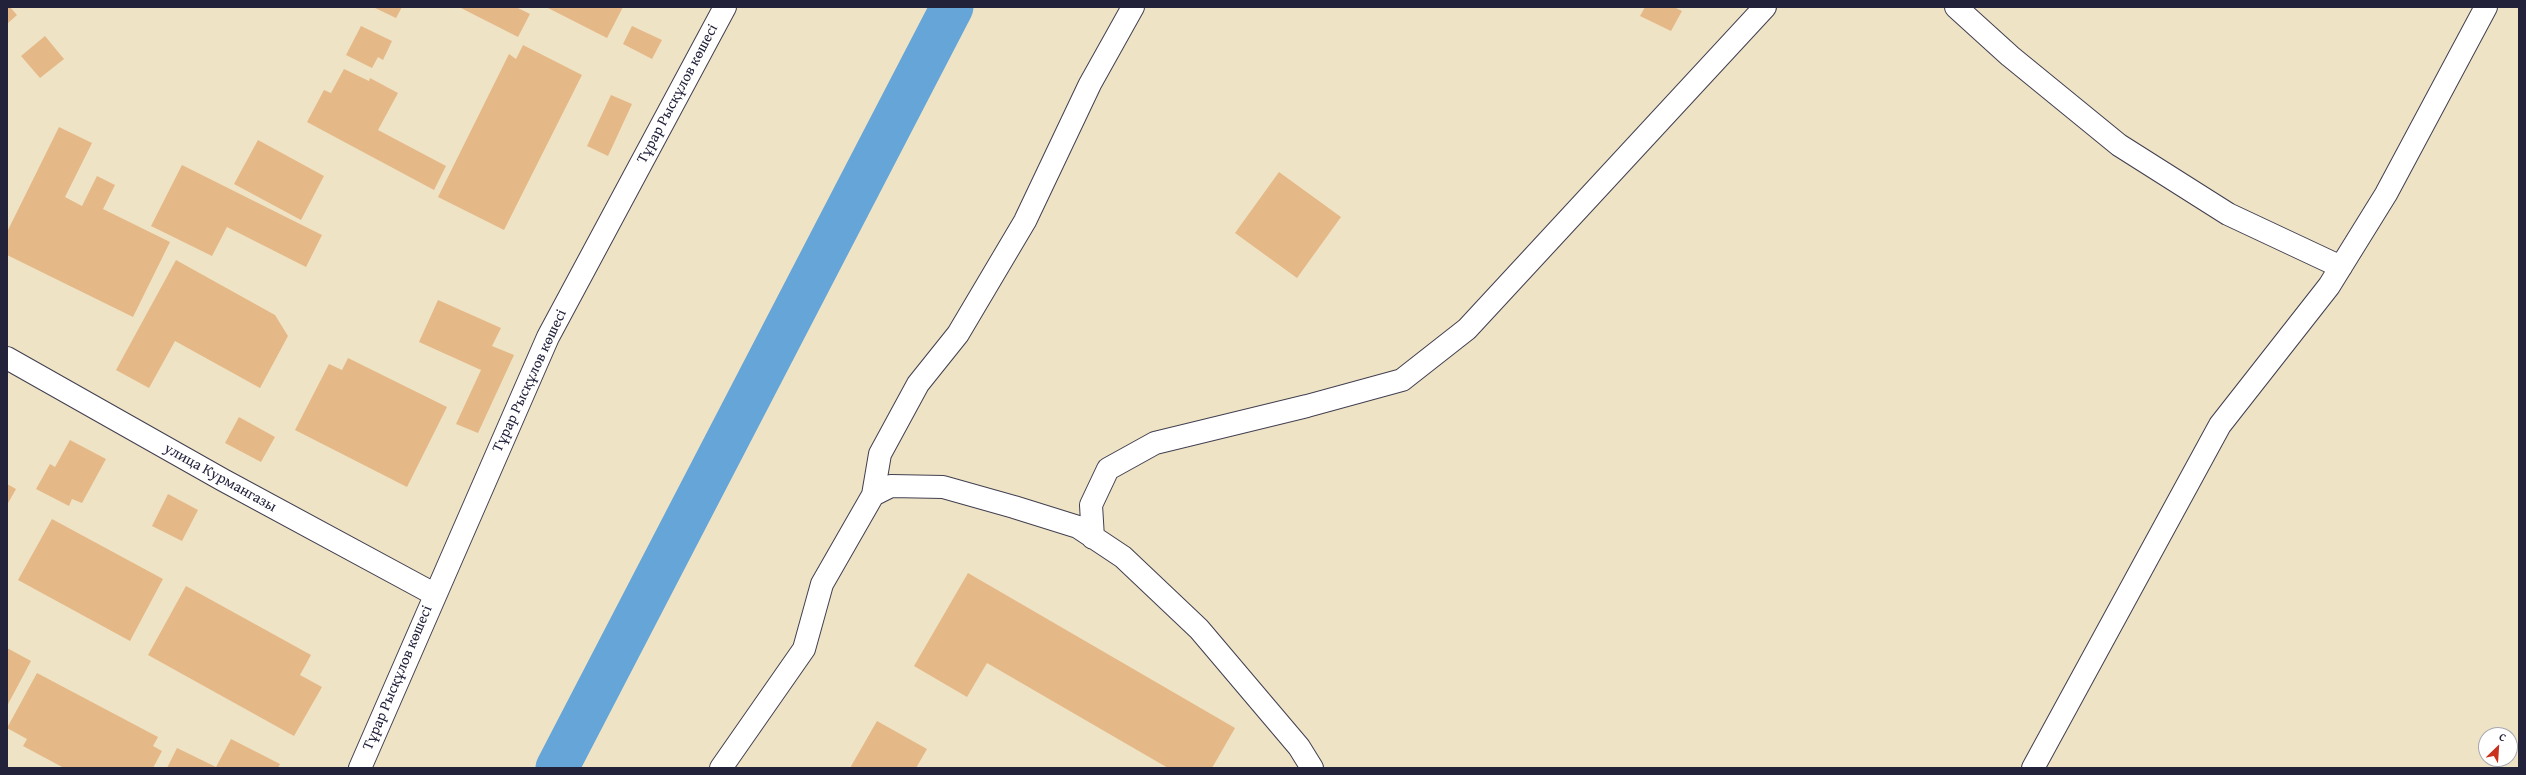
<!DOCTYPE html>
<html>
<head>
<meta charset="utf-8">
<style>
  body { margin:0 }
  #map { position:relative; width:2526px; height:775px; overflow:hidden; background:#efe3c5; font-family:"Gentium Book Plus",serif }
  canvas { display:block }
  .frame { position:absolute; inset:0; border:8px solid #22223b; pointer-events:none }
  .north { position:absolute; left:2478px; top:727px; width:40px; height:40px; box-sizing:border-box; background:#fff; border:1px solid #a7a7b1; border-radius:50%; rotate:25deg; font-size:11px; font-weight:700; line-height:16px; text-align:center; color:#22223b }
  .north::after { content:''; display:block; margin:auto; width:14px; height:18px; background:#c8321e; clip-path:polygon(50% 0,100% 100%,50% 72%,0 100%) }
</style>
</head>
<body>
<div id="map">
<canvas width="2526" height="775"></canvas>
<div class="frame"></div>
<div class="north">С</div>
</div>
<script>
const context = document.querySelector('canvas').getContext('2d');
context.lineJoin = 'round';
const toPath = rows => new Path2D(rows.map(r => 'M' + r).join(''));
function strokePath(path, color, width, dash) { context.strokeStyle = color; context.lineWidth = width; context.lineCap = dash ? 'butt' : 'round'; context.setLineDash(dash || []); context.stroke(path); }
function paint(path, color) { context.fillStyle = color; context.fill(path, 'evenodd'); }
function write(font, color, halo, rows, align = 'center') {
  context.font = font + ' "Gentium Book Plus",serif'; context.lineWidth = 4; context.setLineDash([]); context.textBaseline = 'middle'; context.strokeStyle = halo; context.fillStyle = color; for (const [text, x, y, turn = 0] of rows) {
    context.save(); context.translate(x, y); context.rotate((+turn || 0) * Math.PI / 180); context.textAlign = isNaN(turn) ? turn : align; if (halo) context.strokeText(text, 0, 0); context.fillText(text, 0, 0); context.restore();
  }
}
strokePath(toPath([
  [557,768,952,7]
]), '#65a5d8', 43);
paint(toPath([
  [7,7,10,7,17,15,7,24],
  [373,7,402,7,396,18],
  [459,7,516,7,530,14,518,37],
  [546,7,623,7,607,38],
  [1645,7,1674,7,1682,11,1671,31,1640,16],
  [361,26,392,41,383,60,378,57,372,68,346,55],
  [632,26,662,40,652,59,623,44],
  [45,36,64,59,40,78,21,56],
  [523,45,582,75,504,230,438,197,509,54,516,59],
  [344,69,369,81,370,78,398,93,378,130,446,166,434,190,307,122,324,90,331,93],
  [611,95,632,104,608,156,587,146],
  [59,127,92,143,65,197,82,206,97,176,115,185,103,209,170,242,133,317,7,255,7,232],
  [258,140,324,176,301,220,234,184],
  [182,165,322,235,306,267,227,227,212,256,151,226],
  [1279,172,1341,217,1297,278,1235,233],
  [176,260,275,315,288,336,260,388,175,341,149,388,116,370],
  [438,300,501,328,492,346,514,355,478,433,456,424,481,370,419,342],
  [348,358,447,407,407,487,295,430,329,364,342,370],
  [239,417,275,437,261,462,225,443],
  [70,440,106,459,82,503,72,499,69,506,36,489,50,464,55,467],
  [7,484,16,489,7,505],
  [168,494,198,510,182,541,152,526],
  [52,519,163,579,130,641,18,580],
  [968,573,1235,728,1212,768,1168,768,987,663,967,697,914,666],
  [186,586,311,655,300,675,322,687,294,736,148,655],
  [7,648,31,661,7,706],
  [37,673,158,737,153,746,162,751,153,768,64,768,23,746,27,739,7,728],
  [877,721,927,749,916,768,850,768],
  [231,739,280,764,278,768,167,768,177,748,216,767]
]), '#e5b887');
const minor = toPath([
  [1956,7,2010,56,2119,145,2228,214,2341,267],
  [7,358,223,480,434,594],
  [873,495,880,454,918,384,958,334,1025,221,1090,84,1133,7],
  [1093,538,1091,505,1108,469,1155,443,1307,406,1402,380,1467,329,1765,7],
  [360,768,548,337,725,7],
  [721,768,804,649,822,584,873,495,891,486,943,487,1014,507,1078,527,1123,557,1199,629,1299,747,1312,768],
  [2033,768,2220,425,2329,286,2386,194,2486,7]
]);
strokePath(minor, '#413f50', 24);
strokePath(minor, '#fff', 22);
write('15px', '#22223b', '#fff', [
  ["Тұрар Рысқұлов көшесі",678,94,-62],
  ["Тұрар Рысқұлов көшесі",530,381,-65],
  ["улица Курмангазы",220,478,29],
  ["Тұрар Рысқұлов көшесі",398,678,-67]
]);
</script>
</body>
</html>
